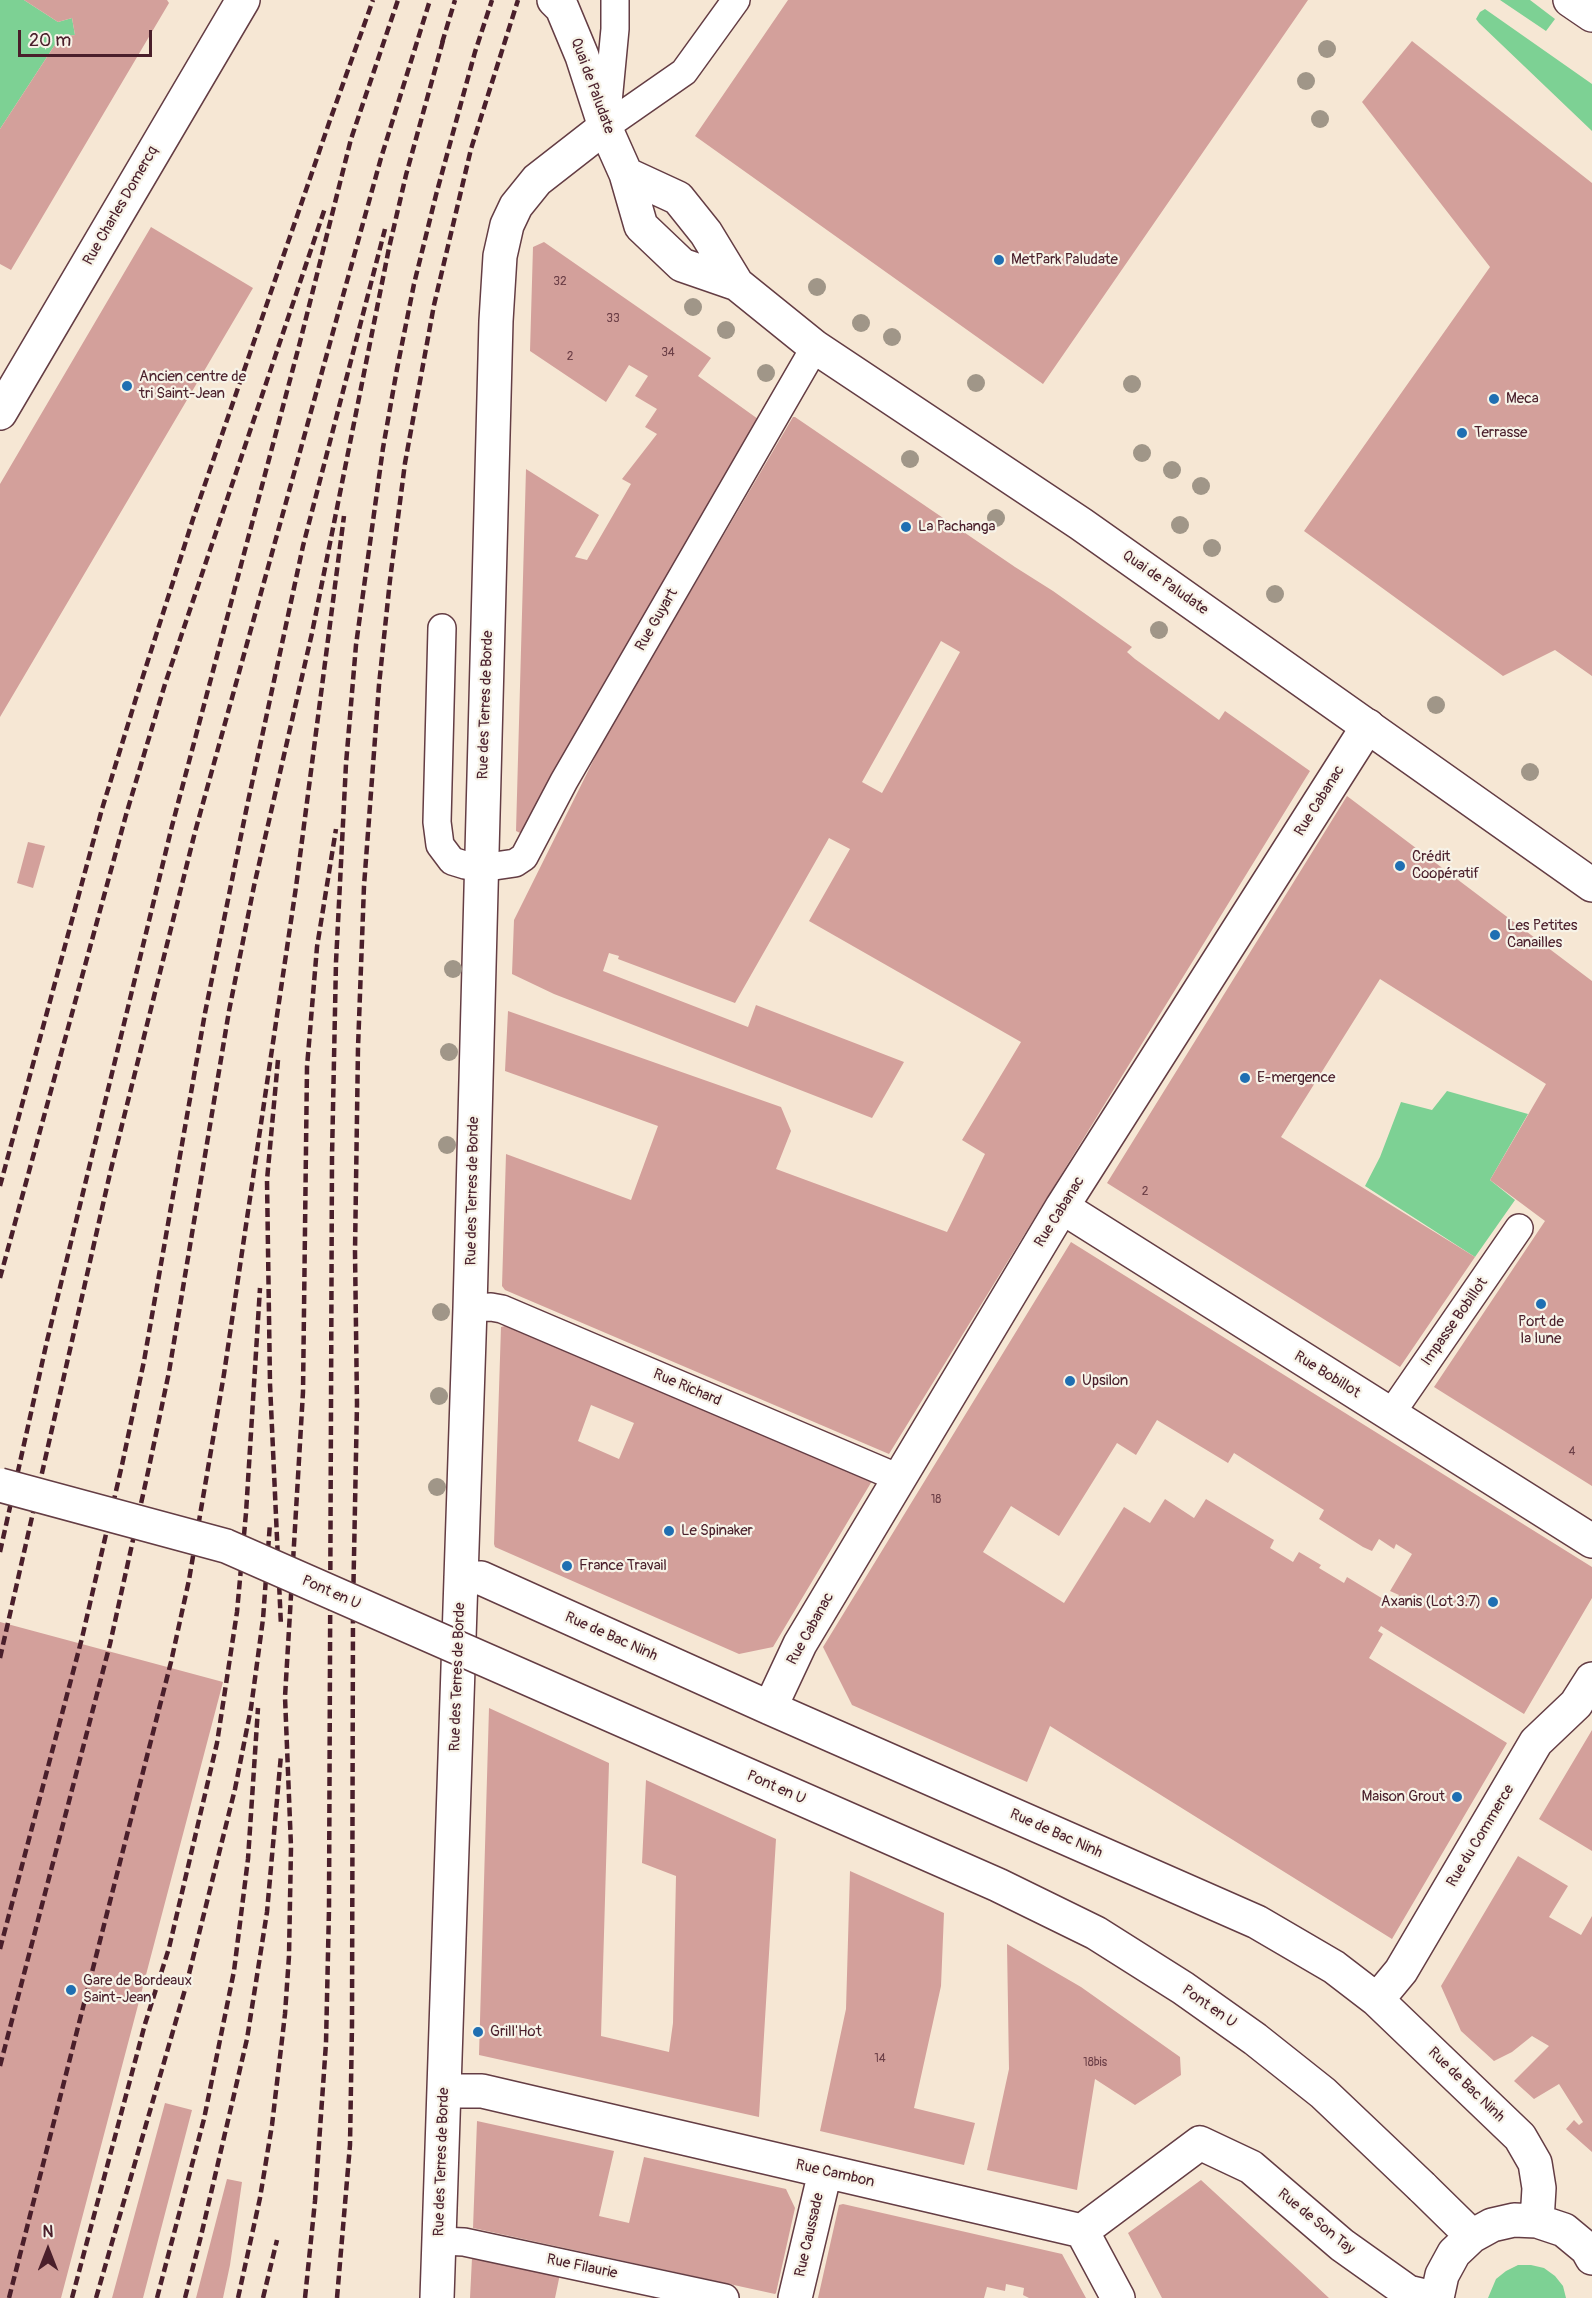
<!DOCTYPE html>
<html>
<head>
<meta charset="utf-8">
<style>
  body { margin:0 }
  #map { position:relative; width:1592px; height:2298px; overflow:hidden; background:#f6e7d4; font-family:Pangolin,sans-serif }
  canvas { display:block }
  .north { position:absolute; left:18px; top:2220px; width:60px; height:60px; -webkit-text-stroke:4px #f7f3e8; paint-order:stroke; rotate:0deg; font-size:16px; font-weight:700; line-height:24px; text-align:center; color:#4a1f2b }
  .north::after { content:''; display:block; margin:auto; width:21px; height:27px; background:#4a1f2b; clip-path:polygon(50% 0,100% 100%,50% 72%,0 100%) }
  .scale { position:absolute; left:18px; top:30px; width:134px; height:27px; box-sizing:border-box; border:3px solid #4a1f2b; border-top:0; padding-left:8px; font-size:18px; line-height:21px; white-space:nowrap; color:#4a1f2b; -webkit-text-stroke:4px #f7f3e8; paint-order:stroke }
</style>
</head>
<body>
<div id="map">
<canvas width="1592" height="2298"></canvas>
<div class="north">N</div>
<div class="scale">20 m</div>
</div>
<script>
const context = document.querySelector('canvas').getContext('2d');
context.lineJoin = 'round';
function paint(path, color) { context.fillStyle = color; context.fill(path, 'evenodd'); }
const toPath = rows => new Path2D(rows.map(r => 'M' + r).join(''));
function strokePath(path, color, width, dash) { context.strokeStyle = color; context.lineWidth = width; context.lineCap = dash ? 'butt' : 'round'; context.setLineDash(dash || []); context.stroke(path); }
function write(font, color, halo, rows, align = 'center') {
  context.font = font + ' Pangolin,sans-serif'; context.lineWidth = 4.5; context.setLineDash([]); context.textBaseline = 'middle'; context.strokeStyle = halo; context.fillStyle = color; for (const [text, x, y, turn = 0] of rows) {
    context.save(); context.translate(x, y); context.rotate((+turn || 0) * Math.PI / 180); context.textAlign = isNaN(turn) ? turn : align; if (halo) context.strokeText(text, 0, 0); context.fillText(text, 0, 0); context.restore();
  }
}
paint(toPath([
  [0,0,24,0,58,22,72,18,75,35,60,37,0,129],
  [1500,0,1530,0,1555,19,1546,31],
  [1485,9,1592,84,1592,131,1479,23,1476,19,1480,12],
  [1447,1091,1528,1114,1490,1180,1515,1200,1475,1257,1365,1186,1380,1157,1401,1102,1432,1110],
  [1518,2265,1531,2265,1544,2268,1555,2276,1563,2286,1566,2298,1488,2298,1496,2279,1506,2271]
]), '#7dd194');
paint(toPath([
  [24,0,167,0,169,3,11,270,0,264,0,129,60,37,75,35,72,18,58,22],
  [788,0,1308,0,1043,384,695,136],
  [1412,41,1592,183,1592,676,1555,650,1503,676,1304,531,1490,267,1362,102],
  [151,227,253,288,0,717,0,484],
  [544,242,711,358,698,376,758,419,758,422,598,693,524,835,516,831,526,469,599,515,575,557,587,560,631,484,622,479,657,434,645,427,657,409,635,396,648,376,629,365,606,402,530,351,533,247],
  [793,417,795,417,1015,567,1053,591,1132,647,1127,652,1135,659,1219,720,1225,711,1310,771,889,1454,505,1290,502,1286,506,1154,631,1200,658,1126,505,1071,508,1011,781,1107,791,1131,776,1169,947,1232,985,1154,962,1140,1021,1042,809,921,850,849,829,838,735,1003,618,959,619,956,609,953,603,971,748,1027,756,1005,904,1062,872,1118,554,994,512,974,514,920,605,737],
  [941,641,960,652,882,793,862,782],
  [1347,796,1592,981,1592,1486,1434,1387,1545,1221,1490,1180,1546,1084,1380,979,1281,1137,1475,1257,1400,1367,1107,1183],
  [28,842,45,846,33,888,17,883],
  [1071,1242,1592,1567,1592,1598,1524,1714,1381,1626,1378,1631,1383,1634,1369,1658,1507,1743,1392,1939,1050,1726,1027,1782,852,1705,823,1647],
  [1157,1420,1228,1463,1234,1453,1324,1510,1319,1519,1363,1547,1372,1551,1379,1539,1394,1549,1396,1544,1412,1554,1390,1591,1399,1595,1393,1605,1347,1577,1344,1583,1319,1568,1321,1565,1299,1552,1293,1562,1270,1548,1274,1540,1206,1499,1194,1518,1165,1499,1150,1523,1124,1507,1064,1603,983,1552,1011,1506,1059,1536,1117,1443,1136,1455],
  [505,1326,872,1481,773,1647,739,1654,495,1547,494,1544,501,1327],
  [591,1405,634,1423,619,1459,578,1441],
  [0,1622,223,1682,61,2298,0,2298],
  [489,1708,609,1763,601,2036,669,2052,673,2023,676,1876,642,1863,646,1780,776,1839,759,2117,479,2055],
  [1592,1730,1592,1851,1539,1819],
  [1518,1856,1568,1886,1549,1917,1581,1935,1592,1916,1592,2152,1566,2129,1574,2120,1579,2125,1583,2122,1559,2084,1534,2099,1514,2081,1549,2046,1532,2036,1512,2052,1494,2061,1461,2031,1441,1986],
  [850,1871,944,1913,941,1986,914,2108,975,2123,964,2165,820,2131,846,2009],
  [1007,1944,1081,1987,1180,2057,1181,2075,1135,2105,1095,2079,1077,2190,987,2170,1009,2069],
  [165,2103,192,2110,143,2298,112,2298],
  [477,2121,614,2151,599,2216,629,2223,644,2157,786,2189,795,2208,776,2293,775,2294,473,2228],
  [227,2179,242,2182,230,2265,223,2298,196,2298],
  [1201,2180,1300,2271,1329,2298,1162,2298,1128,2233],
  [843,2204,1062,2254,1086,2298,1029,2298,1023,2295,1024,2288,1006,2284,1005,2291,987,2287,984,2298,818,2298,839,2205],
  [475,2256,560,2274,555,2298,470,2298,472,2258]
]), '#d3a09b');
const service = toPath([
  [606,123,615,29,615,0],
  [605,127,684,72,736,0],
  [442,628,437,822,440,845,452,861,465,865,481,868,515,863,524,857,564,781,815,347],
  [470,1308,491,1307,502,1309,901,1479],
  [1390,1415,1519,1228],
  [439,2241,464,2242,725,2298]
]);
const minor = toPath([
  [0,413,243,0],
  [1062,1207,1592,1541],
  [461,1577,481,1578,770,1708,1257,1922,1334,1967,1377,2000,1520,2137,1535,2163,1539,2188,1537,2221],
  [770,1708,800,1644,1062,1207,1368,726],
  [1377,2000,1401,1971,1536,1742,1576,1704,1592,1679],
  [444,2091,482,2091,1082,2231],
  [1422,2187,1472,2236],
  [1082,2231,1200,2143,1251,2167,1342,2245,1408,2292,1433,2298],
  [1082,2231,1118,2298],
  [437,2298,470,1308,496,321,500,256,507,225,516,206,537,180,605,127],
  [795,2298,825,2172],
  [1437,2298,1442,2275,1454,2253,1472,2236,1492,2225,1514,2220,1537,2221,1564,2230,1587,2249,1592,2258]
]);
const tertiary = toPath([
  [554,0,562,8,582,56,605,127,626,174,641,226,682,265,737,284,815,347,1081,524,1592,885],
  [626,174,678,198,706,233,737,284]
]);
const primary = toPath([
  [1570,0,1592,15]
]);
strokePath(service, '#643d44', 30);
strokePath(minor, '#643d44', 36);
strokePath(tertiary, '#643d44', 36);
strokePath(primary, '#643d44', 36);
strokePath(service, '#fff', 27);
strokePath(minor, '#fff', 33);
strokePath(tertiary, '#fff', 33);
strokePath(primary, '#fff', 33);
strokePath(toPath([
  [442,43,455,0],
  [278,1060,267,1180,270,1384,281,1626],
  [0,1186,102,809,137,695,193,519,329,123,373,0],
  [0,1278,126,815,165,684,325,208],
  [0,1552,47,1341,172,826,300,342,351,139,398,0],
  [0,1658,111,1169,195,832,381,158,430,0],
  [0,1949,82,1638,122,1465,144,1361,205,1013,246,811,303,546,385,229],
  [0,2066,110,1644,148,1472,169,1372,229,1011,254,886,312,633,389,248,406,175,444,37],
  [9,2298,171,1662,189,1580,224,1374,296,887,344,516],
  [72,2298,145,2024,169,1948,217,1743,237,1612,246,1513,260,1288],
  [96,2298,186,1986,235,1789,251,1708,263,1619,270,1523],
  [157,2298,204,2119,234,1971,248,1859,258,1708],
  [185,2298,201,2236,247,2039,267,1912,281,1755],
  [238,2298,260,2198,272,2125,285,2014,289,1956,291,1847,285,1697,303,1392,307,1067,317,947,336,829],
  [263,2298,277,2240],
  [305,2298,315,2201,326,2043,329,1909,332,1157,336,962,346,764,356,645,383,448,397,369,414,284,436,195,475,52,492,0],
  [337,2298,350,2145,352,2025,353,1608,357,1404,355,1252,358,1048,364,886,379,685,390,580,405,463,434,305,471,149,518,0]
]), '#4a1f2b', 4.5, [9, 4.5]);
const minorBridge = toPath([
  [0,1485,226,1546,998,1885,1096,1933,1183,1988,1255,2039,1323,2093,1422,2187]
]);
strokePath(minorBridge, '#643d44', 36, []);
strokePath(minorBridge, '#fff', 33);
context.fillStyle = '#a09688';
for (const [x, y] of [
  [1327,49],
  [1306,81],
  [1320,119],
  [817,287],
  [693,307],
  [861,323],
  [726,330],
  [892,337],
  [766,373],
  [976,383],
  [1132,384],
  [1142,453],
  [910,459],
  [1172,470],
  [1201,486],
  [996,518],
  [1180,525],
  [1212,548],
  [1275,594],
  [1159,630],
  [1436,705],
  [1530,772],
  [453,969],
  [449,1052],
  [447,1145],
  [441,1312],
  [439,1396],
  [437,1487]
]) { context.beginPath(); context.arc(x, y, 9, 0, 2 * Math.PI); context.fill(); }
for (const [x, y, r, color] of [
  [999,260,6,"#1f6fb2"],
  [127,386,6,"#1f6fb2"],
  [1494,399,6,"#1f6fb2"],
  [1462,433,6,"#1f6fb2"],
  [906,527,6,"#1f6fb2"],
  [1400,866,6,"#1f6fb2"],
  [1495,935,6,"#1f6fb2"],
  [1245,1078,6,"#1f6fb2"],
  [1541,1304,6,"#1f6fb2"],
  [1070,1381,6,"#1f6fb2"],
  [669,1531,6,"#1f6fb2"],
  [567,1566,6,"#1f6fb2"],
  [1493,1602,6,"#1f6fb2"],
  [1457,1797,6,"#1f6fb2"],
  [71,1990,6,"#1f6fb2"],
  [478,2032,6,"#1f6fb2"]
]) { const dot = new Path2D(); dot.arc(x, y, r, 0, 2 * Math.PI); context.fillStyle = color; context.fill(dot); strokePath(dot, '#f7f3e8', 2); }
write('12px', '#6c3f47', null, [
  ["32",560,282],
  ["33",613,319],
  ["34",668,353],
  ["2",570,357],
  ["2",1145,1192],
  ["4",1572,1452],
  ["18",936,1500],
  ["14",880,2059],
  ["18bis",1095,2063]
]);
write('15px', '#4a1f2b', '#f7f3e8', [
  ["Quai de Paludate",592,86,70],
  ["Rue Charles Domercq",121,206,-60],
  ["Quai de Paludate",1165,583,35],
  ["Rue Guyart",657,620,-60],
  ["Rue des Terres de Borde",486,705,-88],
  ["Rue Cabanac",1320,801,-58],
  ["Rue des Terres de Borde",473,1191,-89],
  ["Rue Cabanac",1060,1212,-58],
  ["Impasse Bobillot",1455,1322,-55],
  ["Rue Bobillot",1327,1375,32],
  ["Rue Richard",687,1388,23],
  ["Pont en U",331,1593,24],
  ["Rue Cabanac",811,1629,-61],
  ["Rue de Bac Ninh",611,1637,24],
  ["Rue des Terres de Borde",458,1677,-88],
  ["Pont en U",776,1788,24],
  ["Rue de Bac Ninh",1056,1834,24],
  ["Rue du Commerce",1481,1836,-59],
  ["Pont en U",1209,2007,35],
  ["Rue de Bac Ninh",1466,2085,44],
  ["Rue des Terres de Borde",442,2162,-88],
  ["Rue Cambon",835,2174,13],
  ["Rue de Son Tay",1316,2222,39],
  ["Rue Caussade",810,2235,-77],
  ["Rue Filaurie",582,2267,12]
]);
write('15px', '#4a1f2b', '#f7f3e8', [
  ["MetPark Paludate",1011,260],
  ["Ancien centre de",139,377],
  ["tri Saint-Jean",139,394],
  ["Meca",1506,399],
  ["Terrasse",1474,433],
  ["La Pachanga",918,527],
  ["Crédit",1412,857],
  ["Coopératif",1412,874],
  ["Les Petites",1507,926],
  ["Canailles",1507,943],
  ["E-mergence",1257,1078],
  ["Port de",1541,1322,"center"],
  ["la lune",1541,1339,"center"],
  ["Upsilon",1082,1381],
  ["Le Spinaker",681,1531],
  ["France Travail",579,1566],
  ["Axanis (Lot 3.7)",1481,1602,"right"],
  ["Maison Grout",1445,1797,"right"],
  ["Gare de Bordeaux",83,1981],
  ["Saint-Jean",83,1998],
  ["Grill'Hot",490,2032]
], 'left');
</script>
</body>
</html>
